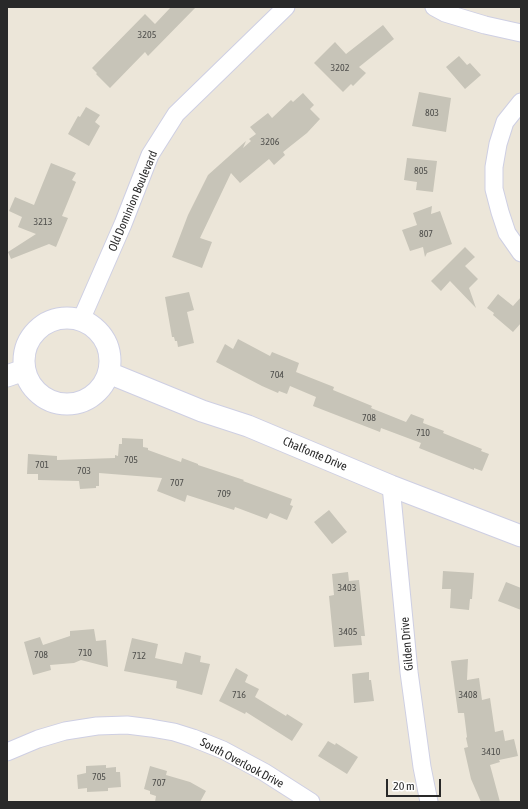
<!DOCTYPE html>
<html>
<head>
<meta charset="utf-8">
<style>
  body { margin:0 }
  #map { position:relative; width:528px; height:809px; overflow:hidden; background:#ece6d9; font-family:"Asap Condensed",sans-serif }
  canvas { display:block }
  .frame { position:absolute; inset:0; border:8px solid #292929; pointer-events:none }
  .scale { position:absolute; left:386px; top:779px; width:55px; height:18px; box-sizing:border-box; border:2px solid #292929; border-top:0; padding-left:5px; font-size:12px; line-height:14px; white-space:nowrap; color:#292929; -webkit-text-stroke:3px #fff; paint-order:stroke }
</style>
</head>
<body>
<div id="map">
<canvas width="528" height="809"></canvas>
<div class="frame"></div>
<div class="scale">20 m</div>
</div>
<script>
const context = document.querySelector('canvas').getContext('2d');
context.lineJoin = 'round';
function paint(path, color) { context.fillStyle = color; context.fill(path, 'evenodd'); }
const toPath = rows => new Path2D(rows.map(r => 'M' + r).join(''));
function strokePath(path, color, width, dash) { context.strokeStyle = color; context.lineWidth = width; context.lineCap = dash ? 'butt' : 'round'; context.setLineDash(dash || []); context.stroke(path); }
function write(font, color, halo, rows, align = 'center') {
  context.font = font + ' "Asap Condensed",sans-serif'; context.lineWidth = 3.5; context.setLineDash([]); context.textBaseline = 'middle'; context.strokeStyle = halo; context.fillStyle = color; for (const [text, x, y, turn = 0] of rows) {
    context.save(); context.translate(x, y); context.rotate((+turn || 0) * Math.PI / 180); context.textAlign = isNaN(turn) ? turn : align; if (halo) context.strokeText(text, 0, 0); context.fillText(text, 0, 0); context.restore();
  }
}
paint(toPath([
  [171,7,196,7,148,56,145,52,110,88,96,74,97,73,92,68,145,14,155,24],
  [383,25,394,39,359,67,366,73,353,86,351,84,343,92,314,63,335,42,346,54],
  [459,56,467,65,470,63,481,75,465,89,446,67],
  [419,92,451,98,446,132,412,126],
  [303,93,314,105,310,109,320,119,307,133,283,152,285,155,274,165,269,159,240,183,231,173,200,238,212,242,202,268,172,257,188,215,208,175,246,141,243,148,251,141,249,139,256,134,250,127,268,113,272,118,291,100,293,102],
  [86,107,100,115,95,122,100,126,89,146,68,134,78,116,80,117],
  [407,158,437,161,433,192,416,190,417,182,404,180],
  [51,163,76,173,72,180,76,182,62,216,68,218,56,247,49,244,11,259,8,252,36,234,18,227,22,217,9,211,15,197,34,205],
  [432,206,431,214,440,211,452,244,427,253,425,257,423,247,410,251,402,230,417,225,413,213],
  [465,247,475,257,465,266,478,279,469,288,476,308,450,281,441,291,431,281],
  [189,292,194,310,187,312,194,343,178,347,177,341,175,341,174,337,172,337,165,297],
  [498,294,513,306,521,297,521,323,513,332,493,315,494,313,487,308],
  [238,339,270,356,272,352,299,363,296,372,334,387,333,390,372,406,371,408,406,422,411,414,424,419,423,423,444,431,443,433,482,449,481,451,489,454,482,471,474,468,474,470,419,448,421,443,381,428,380,432,313,406,316,397,290,386,287,394,279,391,278,393,262,386,216,362,225,344,233,349],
  [122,438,143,439,143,447,148,448,148,450,181,462,182,458,198,464,198,465,244,480,243,481,292,499,290,505,293,506,287,520,270,513,267,519,235,507,234,510,187,495,185,502,157,491,162,478,99,473,99,486,96,486,96,488,80,489,79,481,38,480,38,474,27,474,28,454,57,456,57,460,115,458,115,455,118,456,119,444,122,444],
  [329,510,347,532,332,544,314,522],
  [443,571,474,573,472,599,470,599,469,610,450,608,451,589,442,589],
  [348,572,349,581,359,580,365,636,361,636,362,645,334,647,329,596,334,595,332,574],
  [506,582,521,588,521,610,498,601],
  [94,629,96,641,106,640,108,667,81,660,74,663,50,665,51,670,33,675,24,642,40,637,43,645,70,636,70,631],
  [132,638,158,644,155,658,182,664,185,652,201,656,200,662,210,664,202,695,176,688,177,681,124,671],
  [468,659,467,680,479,678,482,700,490,698,495,732,503,730,505,741,514,739,518,756,499,760,500,762,490,765,500,802,481,802,471,779,464,748,468,747,466,738,467,737,464,713,458,713,451,661],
  [236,668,248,675,245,682,259,689,255,697,286,716,287,714,303,724,292,741,246,712,245,714,219,701],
  [369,672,369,680,371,680,374,701,354,703,352,674],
  [328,741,335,745,336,743,358,757,347,774,318,756],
  [106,765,106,768,116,767,116,772,120,772,121,787,108,788,108,791,87,792,87,788,78,789,77,775,86,773,86,766],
  [150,766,167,771,166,775,190,782,206,791,200,802,155,802,156,796,150,794,150,791,144,789]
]), '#c7c4b8');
const minor = toPath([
  [434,7,445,13,485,25,521,33],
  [521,102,505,122,498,144,494,167,494,189,500,212,507,233,521,253],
  [81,320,123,224,150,155,176,114,286,7],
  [391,486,409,672,422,767,429,802],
  [7,752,38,739,65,731,97,726,127,725,151,728,174,732,193,738,223,750,264,772,311,802]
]);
const tertiary = toPath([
  '24 361a43 43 0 1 1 86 0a43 43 0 1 1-86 0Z',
  [109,373,202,411,248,426,391,486,521,536],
  [7,376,24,370]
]);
strokePath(minor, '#cecfe3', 19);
strokePath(tertiary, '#cecfe3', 23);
strokePath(minor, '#fff', 17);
strokePath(tertiary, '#fff', 21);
write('10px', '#50504d', null, [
  ["3205",147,35],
  ["3202",340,68],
  ["803",432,113],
  ["3206",270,142],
  ["805",421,171],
  ["3213",43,222],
  ["807",426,234],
  ["704",277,375],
  ["708",369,418],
  ["710",423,433],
  ["705",131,460],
  ["701",42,465],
  ["703",84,471],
  ["707",177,483],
  ["709",224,494],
  ["3403",347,588],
  ["3405",348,632],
  ["710",85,653],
  ["708",41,655],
  ["712",139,656],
  ["716",239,695],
  ["3408",468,695],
  ["3410",491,752],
  ["705",99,777],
  ["707",159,783]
]);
write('12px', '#292929', '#fff', [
  ["Old Dominion Boulevard",133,201,-67],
  ["Chalfonte Drive",315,454,23],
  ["Gilden Drive",407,644,-95],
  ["South Overlook Drive",242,763,28]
]);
</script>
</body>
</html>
